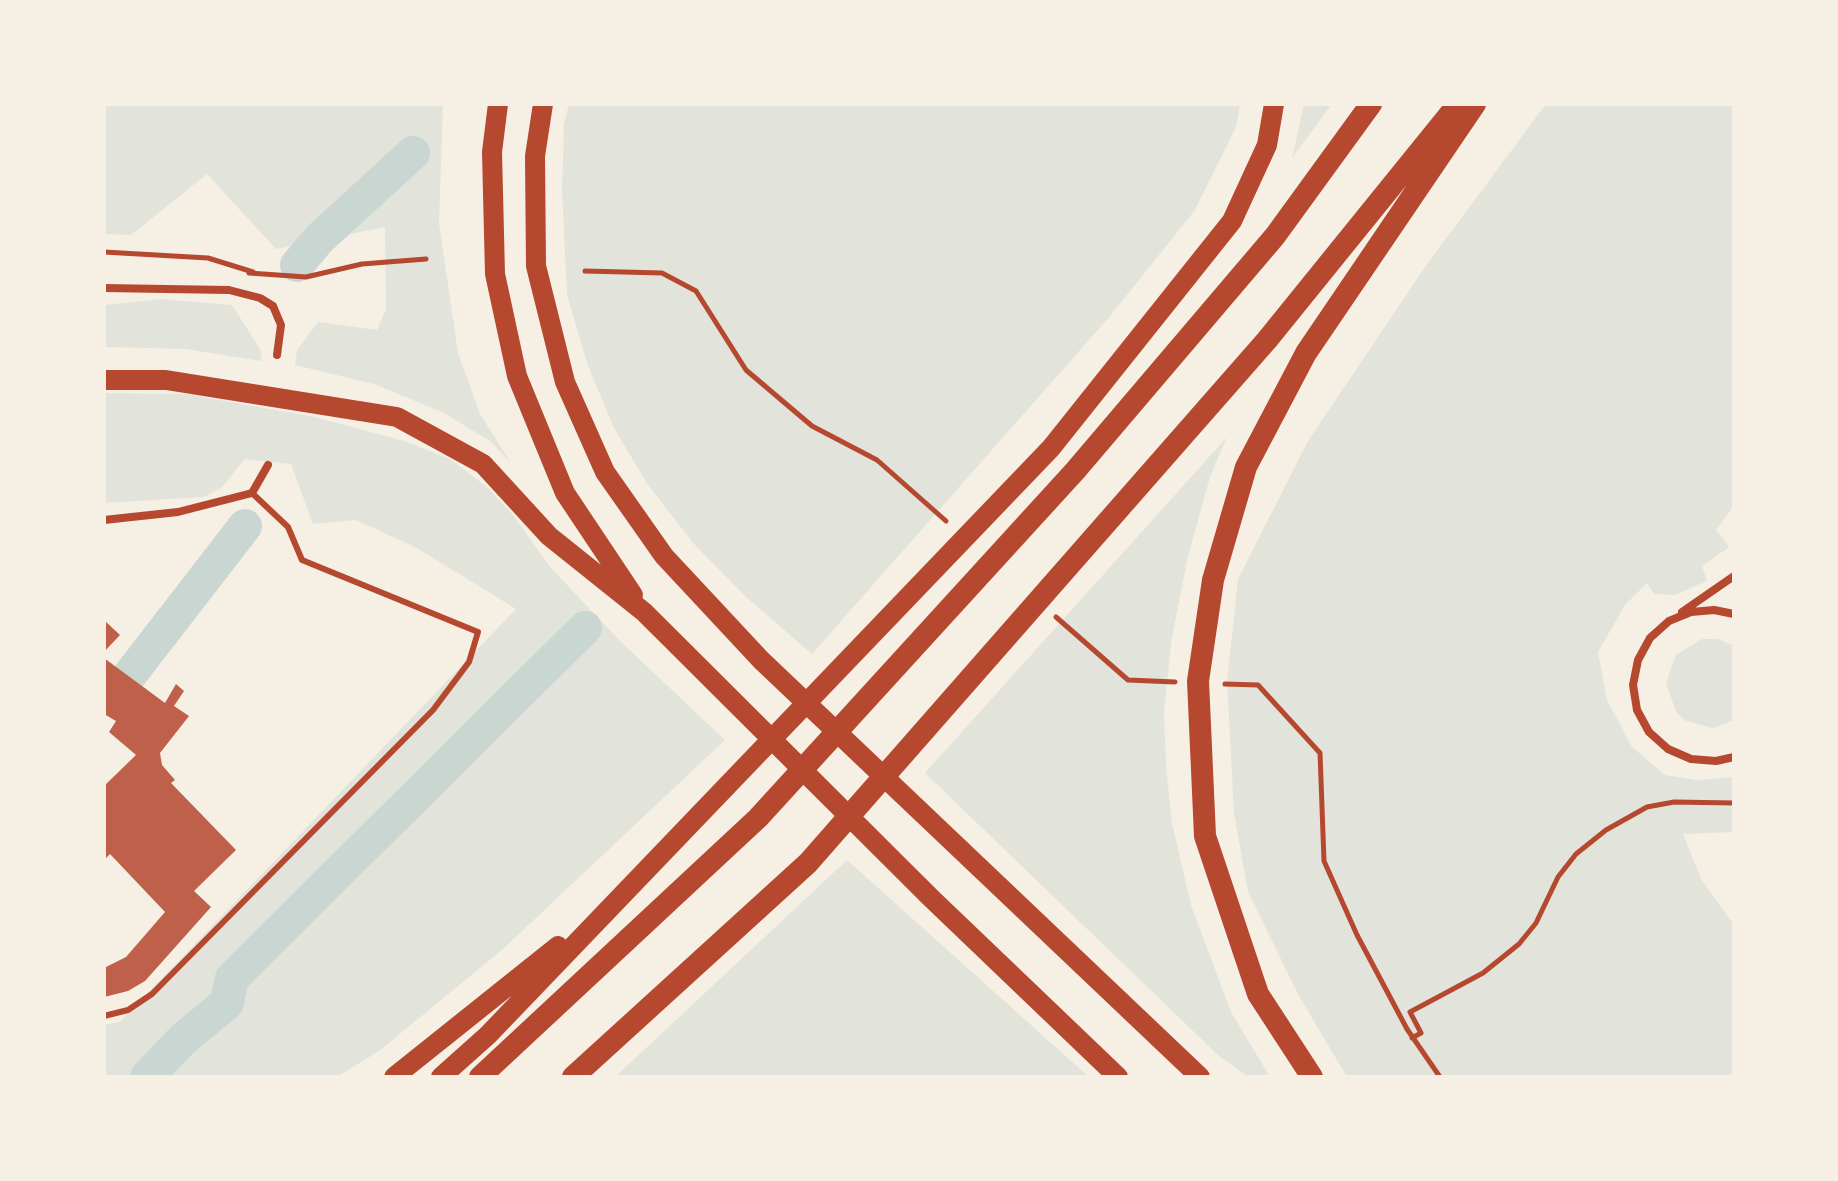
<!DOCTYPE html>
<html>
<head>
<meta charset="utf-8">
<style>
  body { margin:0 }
  #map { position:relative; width:1838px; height:1181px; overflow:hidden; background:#f6efe4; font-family:"Roboto Condensed",sans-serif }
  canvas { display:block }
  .frame { position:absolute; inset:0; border:106px solid #f6efe4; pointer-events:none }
</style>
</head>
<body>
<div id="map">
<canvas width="1838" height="1181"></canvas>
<div class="frame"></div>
</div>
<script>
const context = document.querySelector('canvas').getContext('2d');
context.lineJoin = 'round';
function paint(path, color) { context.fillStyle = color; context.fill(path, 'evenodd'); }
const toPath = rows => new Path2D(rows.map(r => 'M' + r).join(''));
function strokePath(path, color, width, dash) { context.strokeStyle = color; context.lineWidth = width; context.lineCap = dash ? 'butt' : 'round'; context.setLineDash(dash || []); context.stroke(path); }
paint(toPath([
  [104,104,443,104,439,223,458,353,480,414,511,463,490,441,444,413,374,384,295,365,297,350,318,322,377,330,386,309,385,227,276,249,207,174,131,235,104,234],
  [569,104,1240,104,1236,127,1195,210,1110,316,812,654,746,597,694,544,648,485,614,428,588,366,567,295,562,190,564,124],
  [1304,104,1332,104,1292,158],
  [1546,104,1734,104,1734,506,1716,530,1729,547,1702,566,1707,581,1675,595,1654,594,1647,583,1625,605,1598,652,1607,700,1632,747,1665,775,1696,780,1734,777,1734,832,1683,834,1701,879,1734,925,1734,1077,1347,1077,1299,996,1248,892,1234,813,1227,682,1238,579,1308,441,1427,264],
  [162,299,232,305,262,352,261,361,186,349,104,347,104,305],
  [104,393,185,394,315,417,404,441,450,459,487,487,513,515,551,568,621,642,725,740,503,949,379,1051,337,1077,104,1077,104,1025,120,1022,516,609,417,548,356,520,313,524,291,464,245,459,222,487,204,497,104,503],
  [1227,437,1210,477,1188,556,1172,637,1164,711,1166,767,1172,823,1191,905,1231,1012,1270,1077,1248,1077,1218,1055,925,773],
  [1702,639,1718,639,1734,646,1734,720,1713,728,1686,721,1676,712,1666,683,1676,655],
  [847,860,1089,1077,615,1077]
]), '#e2e4dc');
strokePath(toPath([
  [297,265,319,239,413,153],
  [129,676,245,526],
  [147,1077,183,1039,227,1003,232,978,585,628]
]), '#c9d6d2', 34);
paint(toPath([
  [104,620,120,635,104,652],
  [104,658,165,703,176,684,184,691,174,706,189,716,160,753,162,765,175,780,171,783,236,850,194,891,211,907,145,981,128,991,104,997,104,968,126,957,165,912,110,854,104,860,104,786,136,755,109,732,116,721,104,714]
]), '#bf614a');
strokePath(toPath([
  [104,252,208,258,253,272],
  [585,271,662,273,696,291,746,370,812,426,877,460,946,521],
  [249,273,306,277,362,264,426,259],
  [1056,617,1128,680,1175,682],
  [1225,684,1258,685,1320,753,1324,861,1357,935,1407,1029,1440,1077],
  [1412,1038,1421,1033,1410,1012,1483,973,1519,944,1536,923,1558,877,1576,854,1606,830,1647,807,1674,802,1734,803]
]), '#b5482f', 5);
strokePath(toPath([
  [104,1016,128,1010,152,994,433,710,469,662,478,632,302,560,288,527,252,493]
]), '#b5482f', 6);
strokePath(toPath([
  [104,288,229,290,260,298,273,306,281,325,277,355],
  [104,520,178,512,252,493,268,465],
  [1682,612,1734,576],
  [1734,614,1714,610,1691,612,1669,621,1650,638,1638,660,1633,685,1637,710,1649,732,1668,749,1691,759,1716,761,1734,757]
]), '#b5482f', 8);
strokePath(toPath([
  [498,104,492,152,495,274,517,376,565,493,633,595],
  [543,104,535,156,536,266,565,382,605,472,664,556,761,660,1200,1077],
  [104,380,166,380,397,417,483,464,549,536,644,612,931,898,1118,1077],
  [394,1077,558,946],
  [441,1077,488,1035,1051,448,1232,221,1267,145,1274,104]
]), '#b5482f', 20);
strokePath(toPath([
  [480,1077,758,818,1075,471,1275,236,1371,104],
  [573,1077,808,863,1267,340,1458,104],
  [1312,1077,1258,994,1205,836,1198,681,1213,580,1246,467,1306,353,1475,104]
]), '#b5482f', 22);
</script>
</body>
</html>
